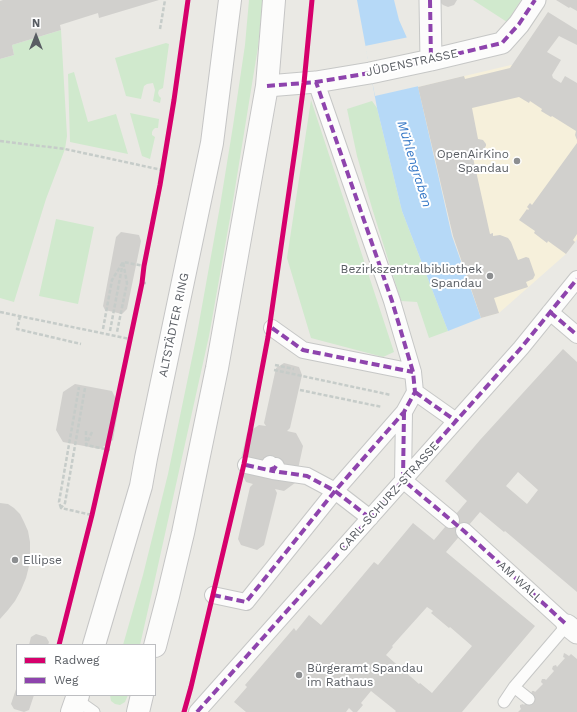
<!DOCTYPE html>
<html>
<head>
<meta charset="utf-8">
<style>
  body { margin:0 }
  #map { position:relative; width:577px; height:712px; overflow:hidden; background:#eae9e4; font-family:"Work Sans",sans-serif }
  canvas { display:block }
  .legend { position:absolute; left:16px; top:644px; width:140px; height:52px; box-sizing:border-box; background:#fff; border:1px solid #bdbec1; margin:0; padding:5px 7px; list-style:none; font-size:12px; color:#595d63 }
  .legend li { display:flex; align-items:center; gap:8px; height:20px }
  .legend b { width:20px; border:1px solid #bdbec1 }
  .north { position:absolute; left:16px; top:16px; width:40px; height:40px; -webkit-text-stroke:3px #fff; paint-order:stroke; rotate:0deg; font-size:11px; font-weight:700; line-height:16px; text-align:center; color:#595d63 }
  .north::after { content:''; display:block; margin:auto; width:14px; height:18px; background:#595d63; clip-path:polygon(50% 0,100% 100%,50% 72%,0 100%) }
</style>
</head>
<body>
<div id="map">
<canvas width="577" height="712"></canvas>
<ul class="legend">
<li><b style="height:5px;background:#d6006c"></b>Radweg</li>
<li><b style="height:5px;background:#8e44ad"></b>Weg</li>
</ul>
<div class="north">N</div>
</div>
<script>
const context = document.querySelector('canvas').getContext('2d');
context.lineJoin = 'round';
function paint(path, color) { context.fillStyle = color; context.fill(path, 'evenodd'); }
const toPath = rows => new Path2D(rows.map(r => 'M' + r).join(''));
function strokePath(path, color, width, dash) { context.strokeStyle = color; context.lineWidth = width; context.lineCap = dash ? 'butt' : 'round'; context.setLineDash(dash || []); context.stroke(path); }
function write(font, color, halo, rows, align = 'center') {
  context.font = font + ' "Work Sans",sans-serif'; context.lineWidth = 4; context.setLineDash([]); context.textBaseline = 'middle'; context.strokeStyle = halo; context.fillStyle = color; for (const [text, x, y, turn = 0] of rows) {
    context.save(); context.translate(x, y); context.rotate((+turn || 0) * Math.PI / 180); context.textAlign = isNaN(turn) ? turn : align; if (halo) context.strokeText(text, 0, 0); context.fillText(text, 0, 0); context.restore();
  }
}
paint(toPath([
  [511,65,542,82,577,104,577,239,566,254,499,313,481,318,453,236,418,87]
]), '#f6f0db');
paint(toPath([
  [249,0,263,0,258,47,232,207,209,336,155,579,140,645,123,645,143,575,168,474,197,334,220,206,233,126,245,45],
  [473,0,521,0,507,22],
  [61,30,67,136,65,149,46,199,14,302,0,298,0,59,14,55,12,45],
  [166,43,169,44,163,88,159,90,158,93,159,96,161,98,160,103,153,101,155,90,153,83,147,84,144,86,141,99,126,96,115,58],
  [74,72,88,122,116,114,128,154,70,142,68,74],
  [311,100,394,352,383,357,311,338,287,258],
  [372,101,377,108,402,211,448,331,429,338,417,302,401,301,372,208,357,156,347,109],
  [130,113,159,119,158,128,155,128,153,130,152,132,152,135,155,137,150,159,142,156],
  [56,219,94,227,78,304,39,296],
  [110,695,128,695,125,702,120,705,115,704,111,701]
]), '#d0e9cd');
paint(toPath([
  [357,0,394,0,399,20,407,38,452,236,481,318,448,331,402,211,377,108]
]), '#b6d9f7');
paint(toPath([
  [409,37,419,86,375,96,365,46]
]), '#eae9e4');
paint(toPath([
  [3,0,159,0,99,18,98,13,60,25,61,30,12,45,14,55,0,59,0,1],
  [440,0,457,0,454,5,448,7,443,5,441,3],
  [556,0,577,0,577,11,570,7,569,8],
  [548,12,577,30,577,45,559,36,547,52,561,60,552,75,553,78,561,83,565,76,577,83,577,140,575,135,576,131,552,116,551,117,541,111,542,109,530,101,529,103,519,97,472,108,478,139,483,140,486,144,486,146,483,150,472,153,490,234,493,233,493,236,500,235,508,238,511,242,518,260,526,257,529,258,535,275,533,279,526,282,528,287,494,298,499,313,481,318,453,236,418,87,464,76,465,79,510,68],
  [577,143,577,234,573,240,575,242,566,254,548,241,547,243,534,233,535,231,519,220,527,209,528,210,529,209,527,207,530,203,532,205],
  [121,232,139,235,141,241,127,309,122,314,105,310,103,306,116,237],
  [563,349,577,362,577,592,505,531,504,532,480,512,446,552,535,626,462,712,395,712,396,711,371,691,361,703,363,705,357,712,353,712,349,708,346,712,246,712,234,702,247,687,245,685,294,628,296,631,309,615,321,625,374,562,378,565,413,523,434,540,467,501,445,481,480,440],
  [518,472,538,490,527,504,506,486],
  [427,607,433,611,431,613,449,628,450,627,472,646,432,693,420,683,419,684,386,655,393,647,392,646],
  [284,363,299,367,302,375,290,428,287,431,296,433,303,446,295,483,284,491,275,489,277,493,264,545,257,550,241,545,238,539,250,487,253,484,246,482,239,468,247,433,259,425,266,426,264,423,276,368],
  [75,384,112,391,119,405,113,440,100,449,63,442,56,430,63,392],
  [0,503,8,504,14,508,20,514,24,522,28,531,30,542,30,553,29,566,26,578,21,590,15,601,8,610,0,619],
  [36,634,46,637,49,642,48,645,29,645,31,637],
  [564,653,566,654,569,656,571,654,577,659,577,712,518,712,521,709,520,707,520,705,523,704,524,705,532,696,531,694,532,691,534,691,535,692,543,684,541,682,542,679,545,679,546,680,554,671,552,669,553,666,556,665,557,667,565,658,563,657],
  [17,686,17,695,34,695,29,710,24,712,14,709,11,704]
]), '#d1d0cd');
const service = toPath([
  [514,687,529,699],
  [77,700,94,712],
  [504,702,514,687,567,625]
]);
const pedestrian = toPath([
  [550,312,577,335],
  [272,328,303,350,413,372],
  [415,392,456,421],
  [404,412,403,480,451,520],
  [246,465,273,471,270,464],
  [276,466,273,471,307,476,335,491,370,518],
  [464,531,567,625],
  [213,595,246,602,335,491,404,412,415,392,413,372,392,301,316,82],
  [197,712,521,348,577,279]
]);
const minor = toPath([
  [430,0,431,60],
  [267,86,316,82,370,73,431,60,502,43,519,24,535,0],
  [567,625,577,633]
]);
const secondary = toPath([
  [94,645,141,486,146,458,212,143,230,0],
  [155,646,168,596,183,533,217,368,267,86,274,0],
  [72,712,78,695],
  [138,712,142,695]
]);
strokePath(service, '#c6c7c6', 13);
strokePath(pedestrian, '#c6c7c6', 18);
strokePath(minor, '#c6c7c6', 23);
strokePath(secondary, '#c5c5c5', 24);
strokePath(toPath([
  [160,29,165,0],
  [0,141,65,149,162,170],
  [142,283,148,283],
  [0,312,130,339],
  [20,316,17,329,81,344],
  [103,329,112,280,123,262,127,283,117,332],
  [110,331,123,262,144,266],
  [275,365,294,369],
  [274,370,391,395],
  [85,388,65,503,61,508,92,515],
  [300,390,382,407],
  [86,431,86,444],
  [92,432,86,445,110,450],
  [61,508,59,502,79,387]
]), '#c6ccc9', 2.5, [4, 2]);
strokePath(service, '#fcfcfb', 11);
strokePath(pedestrian, '#fcfcfb', 16);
strokePath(minor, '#fcfcfb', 21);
strokePath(secondary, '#fcfcfb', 22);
strokePath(toPath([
  [430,0,431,60],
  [267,86,316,82,370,73,431,60,502,43,519,24,535,0],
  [550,312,577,335],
  [272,328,303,350,413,372],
  [415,392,456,421],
  [404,412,403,480,464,531,567,625],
  [246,465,273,471,270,464],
  [276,466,273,471,307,476,335,491,370,518],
  [213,595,246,602,335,491,404,412,415,392,413,372,392,301,316,82],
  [197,712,521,348,577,279]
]), '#8e44ad', 4, [8, 4]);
strokePath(toPath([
  [59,645,92,515,107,449,142,283,144,266,160,185,174,100,188,0],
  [184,712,191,687,244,464,268,337,296,143,304,83,312,0]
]), '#d6006c', 5);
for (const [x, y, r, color] of [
  [517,161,4,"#8c8e90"],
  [490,276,4,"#8c8e90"],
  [15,560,4,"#8c8e90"],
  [299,675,4,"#8c8e90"]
]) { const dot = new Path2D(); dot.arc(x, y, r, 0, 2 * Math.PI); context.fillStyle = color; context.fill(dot); strokePath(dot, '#fff', 1.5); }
write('12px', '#595d63', '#fff', [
  ["JÜDENSTRASSE",412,63,-12],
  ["ALTSTÄDTER RING",174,325,-78],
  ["CARL-SCHURZ-STRASSE",389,497,-48],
  ["AM WALL",520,582,42]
]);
write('12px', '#595d63', '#fff', [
  ["OpenAirKino",509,154],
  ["Spandau",509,168],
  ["Bezirkszentralbibliothek",482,269],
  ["Spandau",482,283],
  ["Ellipse",23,560,"left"],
  ["Bürgeramt Spandau",307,668,"left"],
  ["im Rathaus",307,682,"left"]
], 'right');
write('italic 13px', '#3477c6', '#fff', [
  ["Mühlengraben",414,164,73]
]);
</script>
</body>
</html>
